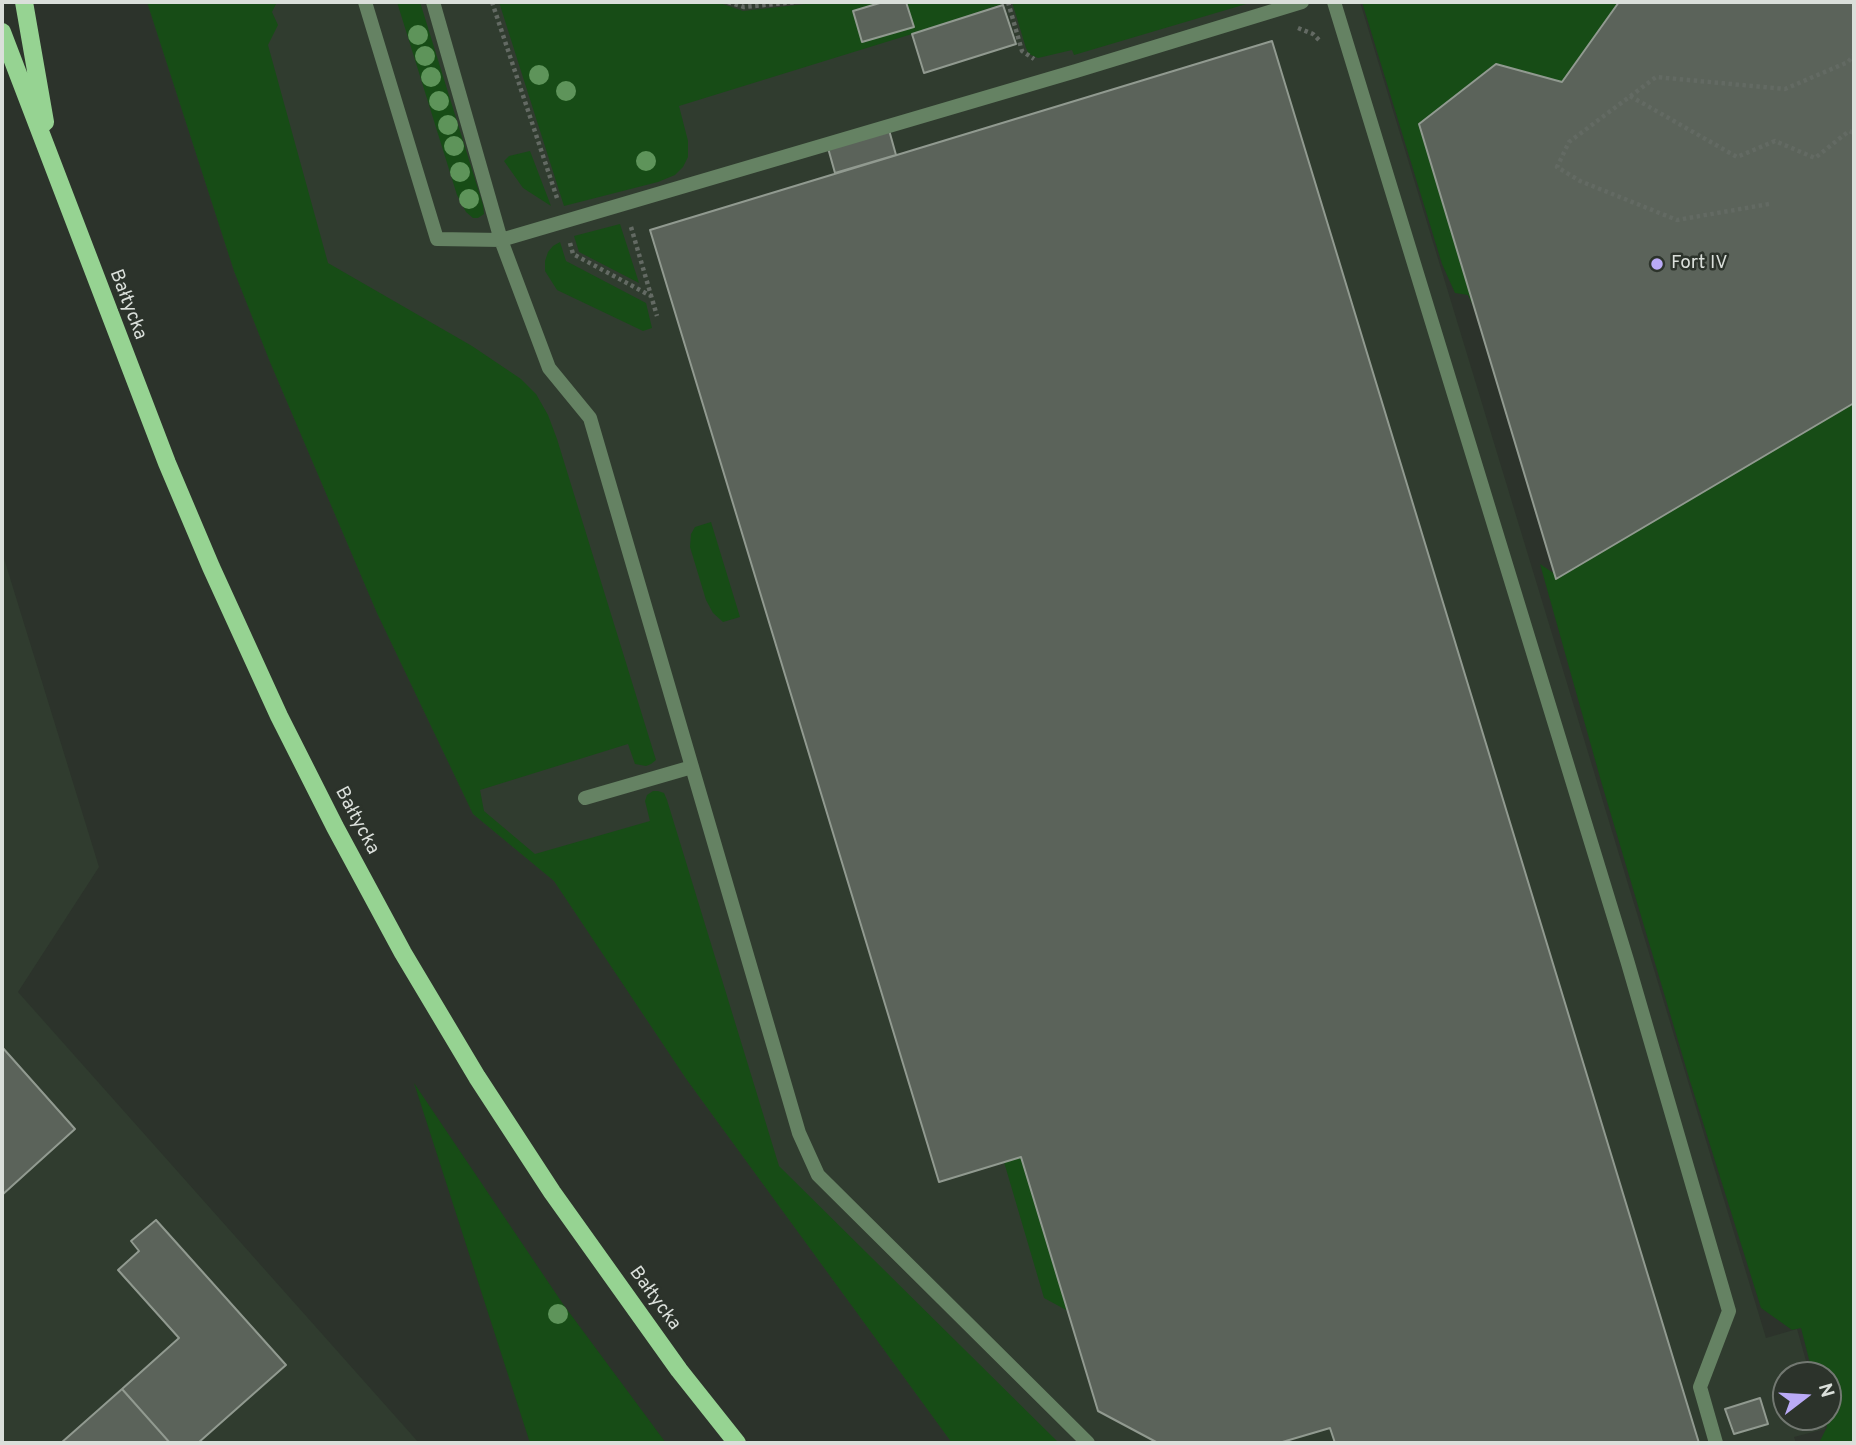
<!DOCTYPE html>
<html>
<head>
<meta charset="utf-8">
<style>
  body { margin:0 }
  #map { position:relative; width:1856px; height:1445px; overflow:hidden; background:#2c332b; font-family:Overpass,sans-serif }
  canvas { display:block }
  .frame { position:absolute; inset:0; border:4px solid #dadfda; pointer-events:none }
  .north { position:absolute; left:1772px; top:1361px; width:70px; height:70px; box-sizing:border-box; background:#2c332b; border:2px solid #727871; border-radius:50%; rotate:73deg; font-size:19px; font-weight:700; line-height:28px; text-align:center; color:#dadfda }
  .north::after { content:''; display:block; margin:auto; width:24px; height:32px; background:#baaaf6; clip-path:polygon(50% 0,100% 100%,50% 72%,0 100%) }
</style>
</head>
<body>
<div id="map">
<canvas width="1856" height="1445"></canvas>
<div class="frame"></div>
<div class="north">N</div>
</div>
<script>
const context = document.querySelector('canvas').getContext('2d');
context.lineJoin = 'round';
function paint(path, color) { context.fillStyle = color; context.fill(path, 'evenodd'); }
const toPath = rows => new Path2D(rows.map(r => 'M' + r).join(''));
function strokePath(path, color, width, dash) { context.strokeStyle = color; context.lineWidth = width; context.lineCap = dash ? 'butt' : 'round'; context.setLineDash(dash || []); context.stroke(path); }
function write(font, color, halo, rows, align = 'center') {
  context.font = font + ' Overpass,sans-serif'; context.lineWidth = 5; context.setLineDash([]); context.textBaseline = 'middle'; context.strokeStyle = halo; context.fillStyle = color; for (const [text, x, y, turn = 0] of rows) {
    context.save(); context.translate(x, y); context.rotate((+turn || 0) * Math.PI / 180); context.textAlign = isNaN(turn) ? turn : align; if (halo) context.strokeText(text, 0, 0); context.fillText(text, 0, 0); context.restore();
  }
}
paint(toPath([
  [147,2,1360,2,1766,1338,1797,1329,1810,1375,1786,1375,1786,1417,1822,1417,1825,1429,1794,1437,1796,1443,952,1443,687,1080,554,881,473,814,377,613,270,362,234,271],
  [2,552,99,867,18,992,419,1443,2,1443]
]), '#303c2f');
paint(toPath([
  [147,2,277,2,272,12,278,25,268,45,328,263,472,346,521,379,536,394,548,415,557,439,656,760,651,764,646,766,635,764,628,744,480,790,484,811,535,854,650,821,645,801,647,795,653,791,658,791,664,793,667,800,779,1166,1059,1443,952,1443,687,1080,554,881,473,814,377,613,270,362,234,271],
  [397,2,420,2,483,205,484,214,478,218,473,218,466,212,457,195],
  [499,2,717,2,743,11,824,2,883,2,853,11,862,42,913,27,906,2,990,2,1005,3,912,34,679,106,688,141,688,157,683,167,675,175,658,182,564,206],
  [1012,2,1253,2,1074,55,1072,50,1038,58,1029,54,1026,48],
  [1362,2,1854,2,1854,1443,1819,1443,1827,1427,1824,1417,1828,1417,1828,1375,1813,1375,1801,1328,1792,1330,1761,1308,1690,1081,1601,781,1540,564,1558,576,1489,339,1468,295,1455,293,1442,264],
  [530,151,551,206,523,188,504,161,509,156],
  [620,224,639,283,579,252,574,236],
  [560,242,566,261,646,303,652,328,643,331,557,290,545,271,545,261,548,252,553,246],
  [711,522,740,617,723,622,713,613,706,600,690,547,691,534,695,527],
  [414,1083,563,1304,666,1443,530,1443],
  [1021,1157,1068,1311,1044,1298,1004,1162]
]), '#174c16');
const building = toPath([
  [883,2,906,2,914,27,862,42,853,11,883,2],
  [1619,2,1854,2,1854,403,1556,579,1419,124,1496,64,1562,82,1619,2],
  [1003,5,1016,44,924,73,912,34,1003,5],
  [1272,41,1699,1443,1335,1443,1330,1428,1279,1443,1158,1443,1098,1411,1021,1157,939,1182,650,230,1272,41],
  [889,130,896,155,835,173,828,148,889,130],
  [2,1047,75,1129,2,1195,2,1047],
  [156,1220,286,1365,198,1443,170,1443,122,1389,179,1338,118,1270,139,1251,131,1241,156,1220],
  [122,1389,170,1443,61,1443,122,1389],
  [1760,1398,1768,1424,1734,1434,1725,1409,1760,1398]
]);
paint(building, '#5b635a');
strokePath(building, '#919a90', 2);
strokePath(toPath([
  [492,2,558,201],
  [728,2,744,7,795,2],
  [1008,2,1022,51,1034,59],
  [1298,28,1313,34,1320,41],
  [1630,96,1737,157,1775,141,1815,158,1849,131,1854,133],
  [1769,204,1677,220,1580,181,1557,167,1569,142,1656,77,1785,89,1848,62,1854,55],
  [631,227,657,316],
  [570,243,573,254,651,296]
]), '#636a63', 4.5, [3.5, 3.5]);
strokePath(toPath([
  [365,2,437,239,501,240,1076,71,1302,2],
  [433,2,501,240,549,368,590,418,799,1133,818,1175,1088,1443],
  [1334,2,1627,960,1729,1311,1700,1387,1716,1443],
  [585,798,692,767]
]), '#658263', 14);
strokePath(toPath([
  [24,2,45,122],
  [2,32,167,463,211,567,279,716,335,827,403,953,477,1077,552,1192,679,1370,737,1443]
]), '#96d392', 18);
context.fillStyle = '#5e945a';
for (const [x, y] of [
  [418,35],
  [425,56],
  [539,75],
  [431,77],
  [566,91],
  [439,101],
  [448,125],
  [454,146],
  [646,161],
  [460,172],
  [469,199],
  [558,1314]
]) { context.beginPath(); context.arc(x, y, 10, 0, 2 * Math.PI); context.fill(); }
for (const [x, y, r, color] of [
  [1657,264,7,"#baaaf6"]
]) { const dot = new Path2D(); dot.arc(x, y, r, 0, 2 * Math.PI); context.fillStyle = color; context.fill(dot); strokePath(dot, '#2c332b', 2.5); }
write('19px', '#dadfda', '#2c332b', [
  ["Fort IV",1671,264]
], 'left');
write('19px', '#dadfda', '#2c332b', [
  ["Bałtycka",127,305,69],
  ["Bałtycka",356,821,62],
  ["Bałtycka",654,1299,54]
]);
</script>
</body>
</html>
